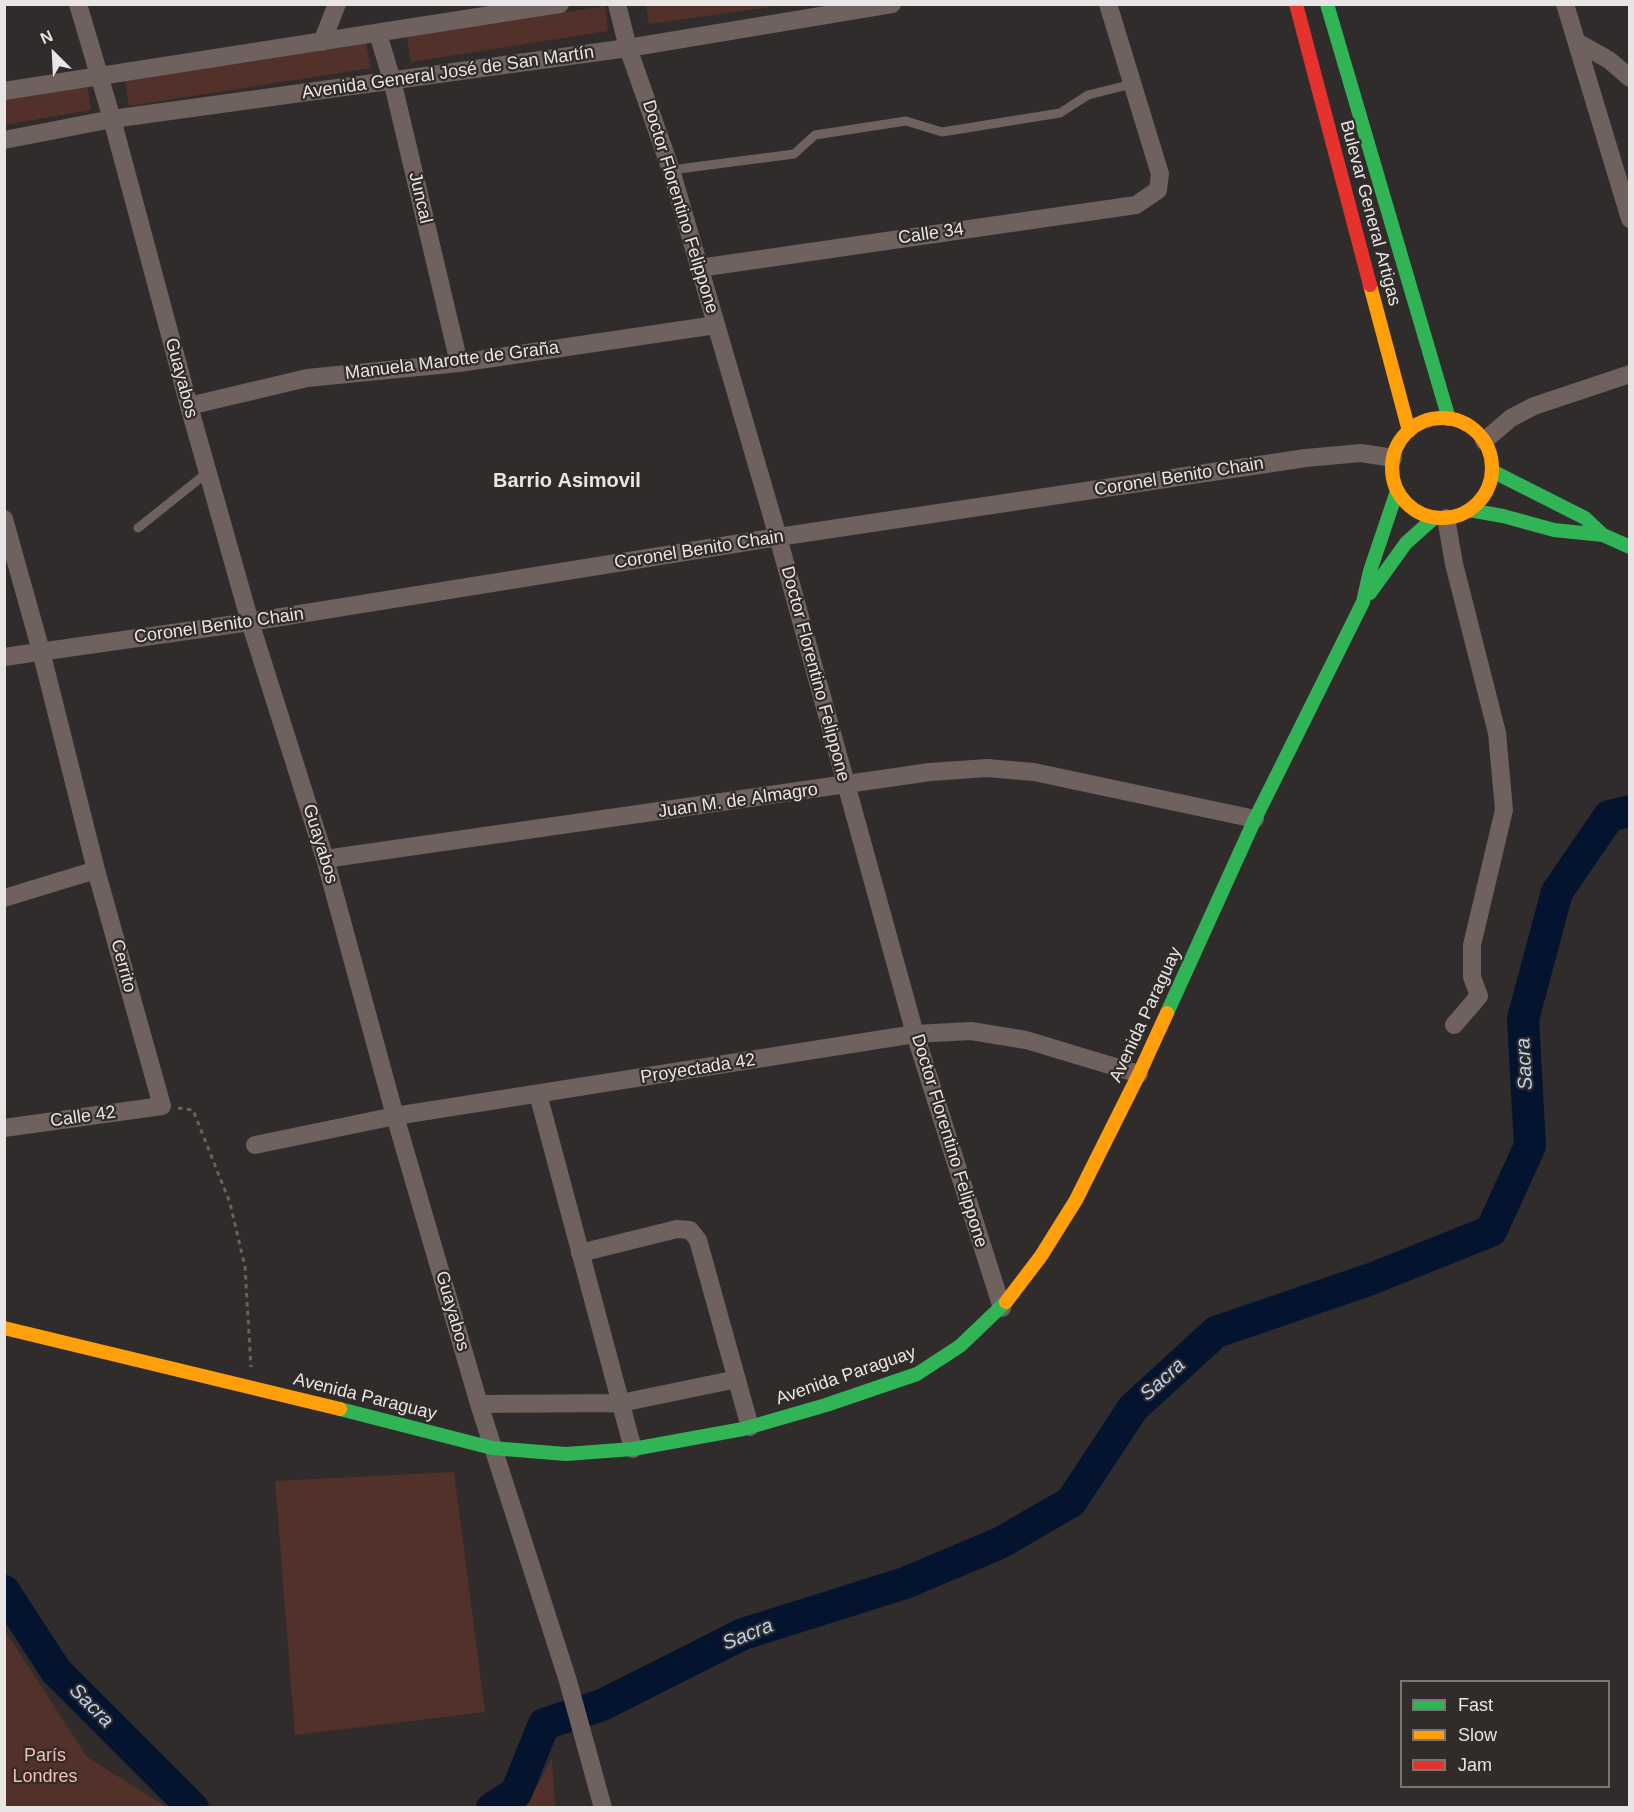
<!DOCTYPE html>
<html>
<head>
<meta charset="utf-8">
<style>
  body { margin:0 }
  #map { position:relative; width:1634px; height:1812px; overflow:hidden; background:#2f2c2b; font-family:Helvetica,sans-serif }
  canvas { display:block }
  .frame { position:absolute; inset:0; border:6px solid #e9e5e4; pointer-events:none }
  .legend { position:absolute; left:1400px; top:1680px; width:210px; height:108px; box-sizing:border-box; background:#312b29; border:2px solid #7b7574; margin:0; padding:8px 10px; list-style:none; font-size:18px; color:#e9e5e4 }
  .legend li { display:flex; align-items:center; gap:12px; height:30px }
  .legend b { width:30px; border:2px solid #7b7574 }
  .north { position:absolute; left:24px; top:24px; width:60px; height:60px; -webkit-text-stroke:4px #312b29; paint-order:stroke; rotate:336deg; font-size:16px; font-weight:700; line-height:24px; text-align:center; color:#e9e5e4 }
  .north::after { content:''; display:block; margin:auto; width:21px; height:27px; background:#e9e5e4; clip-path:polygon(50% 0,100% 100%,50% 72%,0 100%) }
</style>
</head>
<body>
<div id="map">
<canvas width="1634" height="1812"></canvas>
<div class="frame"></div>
<ul class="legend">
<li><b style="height:8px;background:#30b455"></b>Fast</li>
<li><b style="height:8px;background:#ff9f0a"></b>Slow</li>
<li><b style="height:8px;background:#e5322d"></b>Jam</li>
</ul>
<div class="north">N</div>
</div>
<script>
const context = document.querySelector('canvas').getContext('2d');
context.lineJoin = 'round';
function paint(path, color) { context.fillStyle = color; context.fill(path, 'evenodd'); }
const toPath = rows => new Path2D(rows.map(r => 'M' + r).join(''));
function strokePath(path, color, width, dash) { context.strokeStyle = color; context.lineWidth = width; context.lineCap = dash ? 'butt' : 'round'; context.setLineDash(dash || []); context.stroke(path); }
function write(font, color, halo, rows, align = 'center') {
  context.font = font + ' Helvetica,sans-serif'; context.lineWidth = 4.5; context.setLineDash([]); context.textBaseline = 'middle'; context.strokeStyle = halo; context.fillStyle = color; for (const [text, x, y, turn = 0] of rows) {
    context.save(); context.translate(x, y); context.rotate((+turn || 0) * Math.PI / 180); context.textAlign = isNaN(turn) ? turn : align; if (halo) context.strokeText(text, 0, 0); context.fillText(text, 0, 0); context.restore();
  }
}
paint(toPath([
  [646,4,785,4,785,5,649,24],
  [605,6,608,31,411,62,407,37],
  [366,43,371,68,129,106,125,81],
  [87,84,91,110,5,125,5,99],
  [454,1472,485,1712,295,1735,275,1481],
  [4,1629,87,1757,162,1804,164,1807,5,1807],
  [552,1758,555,1807,526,1807]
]), '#513129');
strokePath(toPath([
  [4,1591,56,1671,193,1808],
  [492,1808,516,1793,544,1724,602,1705,743,1634,905,1583,1000,1543,1071,1502,1133,1408,1216,1332,1371,1279,1491,1231,1530,1146,1523,1019,1557,892,1609,816,1630,811]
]), '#04132e', 32);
strokePath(toPath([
  [178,1108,193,1110,230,1203,245,1267,251,1367]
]), '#69625f', 3, [4.5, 4.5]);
strokePath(toPath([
  [671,170,794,154,815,135,906,121,942,132,1060,113,1088,95,1132,84],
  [138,528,208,472]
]), '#6e615e', 9);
strokePath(toPath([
  [78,4,112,119,189,406,250,622,325,859,395,1116,479,1404,568,1681,603,1808],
  [617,4,628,48,671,170,778,537,915,1034,1002,1308],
  [1565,4,1630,219],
  [378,34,392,80,459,363],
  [322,42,337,4],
  [1577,42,1609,60,1630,78],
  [4,91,560,4],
  [4,140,112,119,628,48,892,4],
  [699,268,1136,205,1158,190,1160,174,1108,4],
  [189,406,307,378,459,363,716,325],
  [1484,441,1511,418,1534,406,1630,374],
  [1446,518,1454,564,1497,733,1504,810,1472,945,1472,977,1479,996,1454,1025],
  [4,519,41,651,96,870,162,1106,4,1128],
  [4,657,250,622,778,537,1306,458,1361,453,1393,458],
  [325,859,930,772,987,768,1034,772,1255,819],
  [4,898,96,870],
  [538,1094,633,1449],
  [255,1145,395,1116,915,1034,971,1031,1026,1040,1139,1074],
  [580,1253,677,1229,690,1230,698,1240,750,1427],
  [479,1404,621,1403,737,1379]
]), '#6e615e', 18);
strokePath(toPath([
  [1327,4,1449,419],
  [1492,471,1585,518,1603,535,1630,547],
  [1469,510,1503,516,1554,530,1603,535],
  [1370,593,1406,543,1434,518],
  [1167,1013,1255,819,1363,602,1370,571,1397,491],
  [340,1409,492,1448,566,1454,633,1449,743,1429,826,1405,917,1374,960,1346,1006,1302]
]), '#30b455', 14);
strokePath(toPath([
  [1370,285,1409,431],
  '1392 468a50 50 0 1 1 100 0a50 50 0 1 1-100 0Z',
  [1006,1302,1041,1256,1076,1200,1139,1074,1167,1013],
  [4,1328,340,1409]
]), '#ff9f0a', 14);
strokePath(toPath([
  [1296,4,1370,285]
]), '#e5322d', 14);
write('18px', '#e9e5e4', '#312b29', [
  ["Avenida General José de San Martín",448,73,-8],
  ["Juncal",420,198,77],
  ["Doctor Florentino Felippone",680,207,73],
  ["Bulevar General Artigas",1370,213,75],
  ["Calle 34",931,234,-8],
  ["Manuela Marotte de Graña",452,361,-7],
  ["Guayabos",181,378,75],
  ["Coronel Benito Chain",1179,477,-9],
  ["Coronel Benito Chain",699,550,-9],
  ["Coronel Benito Chain",219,626,-8],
  ["Doctor Florentino Felippone",815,674,75],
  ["Juan M. de Almagro",738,801,-8],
  ["Guayabos",320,844,73],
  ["Cerrito",123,966,75],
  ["Avenida Paraguay",1146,1015,-65],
  ["Proyectada 42",698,1069,-9],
  ["Calle 42",83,1117,-8],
  ["Doctor Florentino Felippone",949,1141,73],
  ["Guayabos",452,1311,74],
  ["Avenida Paraguay",846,1376,-19],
  ["Avenida Paraguay",365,1397,14]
]);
write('18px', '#fcbdad', '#312b29', [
  ["París",45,1756],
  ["Londres",45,1777]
]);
write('bold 20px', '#e9e5e4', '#312b29', [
  ["Barrio Asimovil",567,481]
]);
write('italic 20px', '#b5d3f5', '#312b29', [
  ["Sacra",1525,1064,-93],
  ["Sacra",1163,1380,-42],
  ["Sacra",748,1635,-22],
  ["Sacra",91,1706,45]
]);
</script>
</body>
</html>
